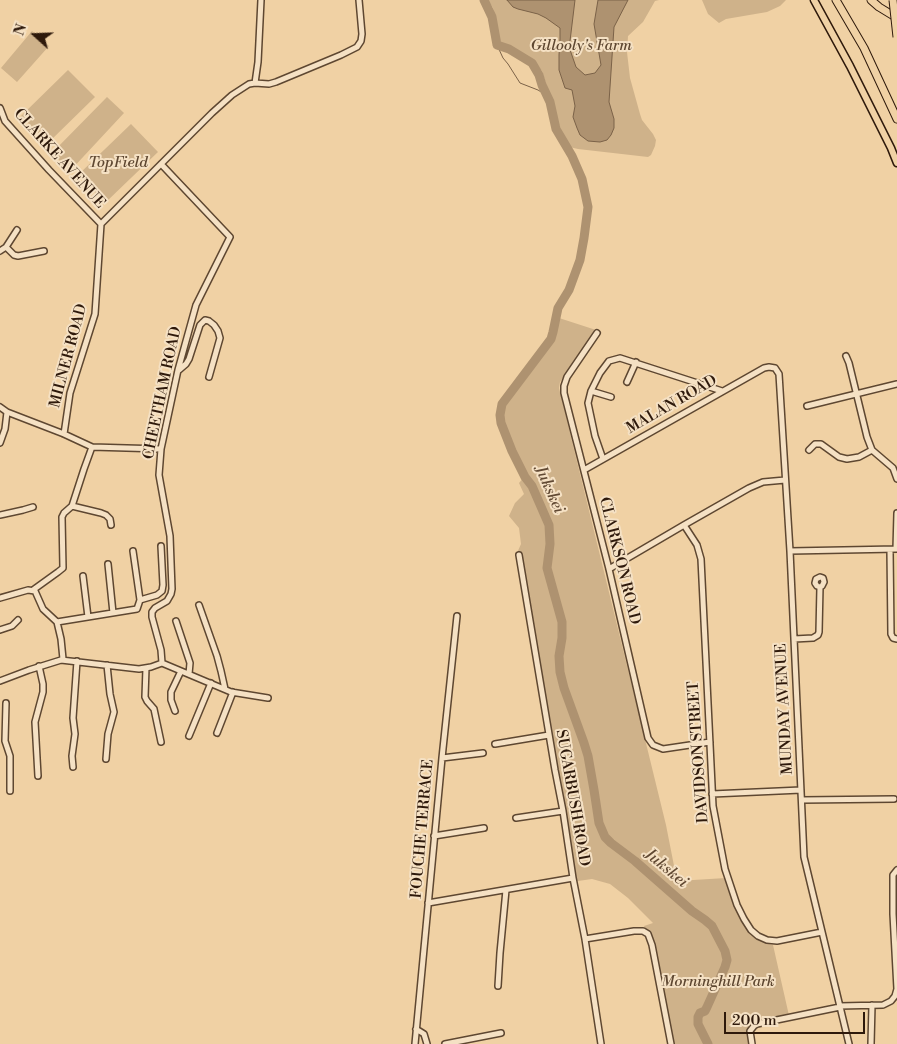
<!DOCTYPE html>
<html>
<head>
<meta charset="utf-8">
<style>
  body { margin:0 }
  #map { position:relative; width:897px; height:1044px; overflow:hidden; background:#f0d1a4; font-family:"Libre Bodoni",serif }
  canvas { display:block }
  .north { position:absolute; left:10px; top:10px; width:50px; height:50px; -webkit-text-stroke:4px #f5e1c4; paint-order:stroke; rotate:290deg; font-size:14px; font-weight:700; line-height:20px; text-align:center; color:#2e190b }
  .north::after { content:''; display:block; margin:auto; width:18px; height:22px; background:#2e190b; clip-path:polygon(50% 0,100% 100%,50% 72%,0 100%) }
  .scale { position:absolute; left:724px; top:1012px; width:141px; height:22px; box-sizing:border-box; border:2px solid #2e190b; border-top:0; padding-left:6px; font-size:15px; line-height:18px; white-space:nowrap; color:#2e190b; -webkit-text-stroke:4px #f5e1c4; paint-order:stroke }
</style>
</head>
<body>
<div id="map">
<canvas width="897" height="1044"></canvas>
<div class="north">N</div>
<div class="scale">200 m</div>
</div>
<script>
const context = document.querySelector('canvas').getContext('2d');
context.lineJoin = 'round';
function paint(path, color) { context.fillStyle = color; context.fill(path, 'evenodd'); }
const toPath = rows => new Path2D(rows.map(r => 'M' + r).join(''));
function strokePath(path, color, width, dash) { context.strokeStyle = color; context.lineWidth = width; context.lineCap = dash ? 'butt' : 'round'; context.setLineDash(dash || []); context.stroke(path); }
function write(font, color, halo, rows, align = 'center') {
  context.font = font + ' "Libre Bodoni",serif'; context.lineWidth = 4; context.setLineDash([]); context.textBaseline = 'middle'; context.strokeStyle = halo; context.fillStyle = color; for (const [text, x, y, turn = 0] of rows) {
    context.save(); context.translate(x, y); context.rotate((+turn || 0) * Math.PI / 180); context.textAlign = isNaN(turn) ? turn : align; if (halo) context.strokeText(text, 0, 0); context.fillText(text, 0, 0); context.restore();
  }
}
paint(toPath([
  [488,0,659,0,655,1,643,22,628,36,627,52,630,78,640,114,642,120,653,134,656,140,655,146,651,155,648,157,578,149,569,147,563,137,542,71,535,63,521,54,507,48,501,43,496,26,493,8],
  [702,0,786,0,780,6,767,12,726,19,719,23,708,14],
  [32,31,49,46,17,82,1,68],
  [68,70,95,97,48,143,21,116],
  [107,97,124,113,70,171,52,153],
  [131,124,158,152,105,203,78,175],
  [556,317,596,330,560,382,559,388,666,825,677,881,726,878,755,936,765,943,773,945,790,1020,756,1027,753,1031,755,1044,670,1044,651,946,644,926,653,923,628,898,610,884,592,879,571,882,517,553,521,544,519,528,509,516,515,503,524,494,519,483,525,476,503,432,500,415,502,404,551,339,553,332]
]), '#cfb28a');
const water = toPath([
  [507,0,575,0,570,41,568,44,576,67,585,75,595,73,601,65,594,24,598,0,628,0,614,27,609,102,614,119,614,128,611,135,607,140,600,142,588,141,580,135,577,128,573,117,575,106,572,90,565,88,559,70,559,55,560,39,560,28,546,18,538,14,518,9,513,7,507,0]
]);
paint(water, '#ae9270');
strokePath(water, '#7b6248', 1);
strokePath(toPath([
  [497,45,503,58,508,64,520,83,538,90,546,95,550,102]
]), '#7b6248', 1);
strokePath(toPath([
  [484,0,492,17,497,45,509,49,532,63,539,75,542,85,550,102,556,129,572,156,582,179,588,207,584,238,580,260,569,290,558,308,553,332,551,339,502,404,500,415,501,423,512,451,525,477,532,486,549,525,550,544,547,568,562,622,562,638,559,656,560,672,564,688,584,743,588,756,594,790,599,823,605,837,611,843,635,861,692,911,705,920,712,926,725,951,727,960,725,967,707,1007,705,1011,700,1013,698,1017,698,1024,708,1044]
]), '#ae9270', 9);
const minor = toPath([
  [255,83,258,62,261,0],
  [0,108,5,121,49,170,101,224],
  [161,164,230,237,196,305,178,370,161,449,159,475,170,536,172,589,171,594,167,601,155,608,152,612,152,617,161,650,162,663],
  [101,224,212,113,232,95,249,84,255,83,269,84,276,82,341,55,357,47,361,41,362,34,359,0],
  [6,247,14,255,18,256,44,251],
  [0,251,6,247,17,230],
  [597,333,567,377,564,386,564,393,609,569,648,738,653,745,663,749,710,742],
  [846,356,849,363,867,437,872,450,893,468,897,479],
  [179,370,186,364,189,359,200,325,205,320,209,321,214,325,218,331,220,338,209,377],
  [627,382,636,362],
  [591,391,611,397],
  [807,406,897,384],
  [0,407,7,412,64,434,92,447,161,449],
  [64,434,70,393,95,314,101,224],
  [0,443,5,429,7,412],
  [809,450,815,444,821,444,839,457,847,459,859,457,872,450],
  [603,459,595,436,588,403,591,391,600,373,609,361,620,358,722,391],
  [584,470,764,368,769,367,775,368,779,374,790,551,804,857,849,1044],
  [72,506,84,469,92,447],
  [0,515,23,510,33,507],
  [684,525,697,545,701,559,713,806,725,869,737,905,744,919,751,930,758,936,767,940,777,941,822,932],
  [896,549,897,513],
  [890,550,891,634,893,638,897,639],
  [790,551,897,549],
  [519,555,555,770,563,811,573,878,585,939,601,1044],
  [108,564,113,613],
  [609,569,684,525,749,488,763,482,785,480],
  [83,576,88,617],
  [33,590,58,572,63,568,62,517,64,513,72,506,101,513,106,515,110,519,111,525],
  [0,598,28,590,35,591,43,609,57,622,61,639,63,659],
  [140,600,157,595,162,591,163,585,161,546],
  [199,605,217,656,221,671,225,689],
  [176,621,190,663,189,674],
  [57,622,137,609,140,600,133,551],
  [0,630,12,626,18,620],
  [794,639,813,638,818,635,819,632,820,587,817,586,815,583,816,579,820,577,823,578,824,582,822,586,820,587],
  [162,663,231,692,268,698],
  [146,668,145,697,147,701,154,709,161,742],
  [0,681,29,670,61,660,139,669,151,667,162,663],
  [6,703,5,741,10,756,10,791],
  [175,711,171,700,171,692,181,671],
  [217,733,233,692],
  [189,736,211,683],
  [495,744,549,735],
  [442,758,483,753],
  [106,759,108,734,114,712,110,694,107,665],
  [73,767,72,756,75,734,73,718,77,661],
  [38,776,35,722,43,692,43,684,39,666],
  [712,794,801,790],
  [802,800,894,799],
  [516,818,563,811],
  [434,836,484,828],
  [428,903,573,878],
  [585,939,634,931,643,931,648,934,652,945,671,1044],
  [498,986,500,953,506,890],
  [840,1006,883,1005,891,1001,895,996,897,989,893,914,893,875,897,870],
  [416,1029,424,1034,427,1044],
  [415,1044,442,758,457,616],
  [445,1044,501,1033],
  [752,1044,750,1031,754,1026,757,1024,840,1007],
  [871,1044,872,1005]
]);
const major = toPath([
  [814,0,850,66,891,148,897,163]
]);
const highway = toPath([
  [836,0,864,48,897,119],
  [871,0,879,7,897,18]
]);
strokePath(minor, '#5e4731', 8);
strokePath(major, '#2e190b', 9);
strokePath(highway, '#2e190b', 9);
strokePath(minor, '#f5e1c4', 5);
strokePath(major, '#f0d1a4', 6);
strokePath(highway, '#f0d1a4', 7);
const highwayBridge = toPath([
  [893,0,897,37]
]);
strokePath(highwayBridge, '#2e190b', 9, []);
strokePath(highwayBridge, '#f0d1a4', 7);
write('italic 15px', '#5e4731', '#f5e1c4', [
  ["Gillooly's Farm",581,46],
  ["TopField",118,163],
  ["Morninghill Park",718,982]
]);
write('15px', '#2e190b', '#f5e1c4', [
  ["CLARKE AVENUE",59,159,48],
  ["MILNER ROAD",69,356,-75],
  ["CHEETHAM ROAD",163,393,-78],
  ["MALAN ROAD",672,405,-30],
  ["CLARKSON ROAD",619,561,76],
  ["MUNDAY AVENUE",785,709,-93],
  ["DAVIDSON STREET",699,752,-94],
  ["SUGARBUSH ROAD",572,798,80],
  ["FOUCHE TERRACE",423,829,-85]
]);
write('italic 16px', '#614933', '#f5e1c4', [
  ["Jukskei",549,490,66],
  ["Jukskei",666,869,40]
]);
</script>
</body>
</html>
